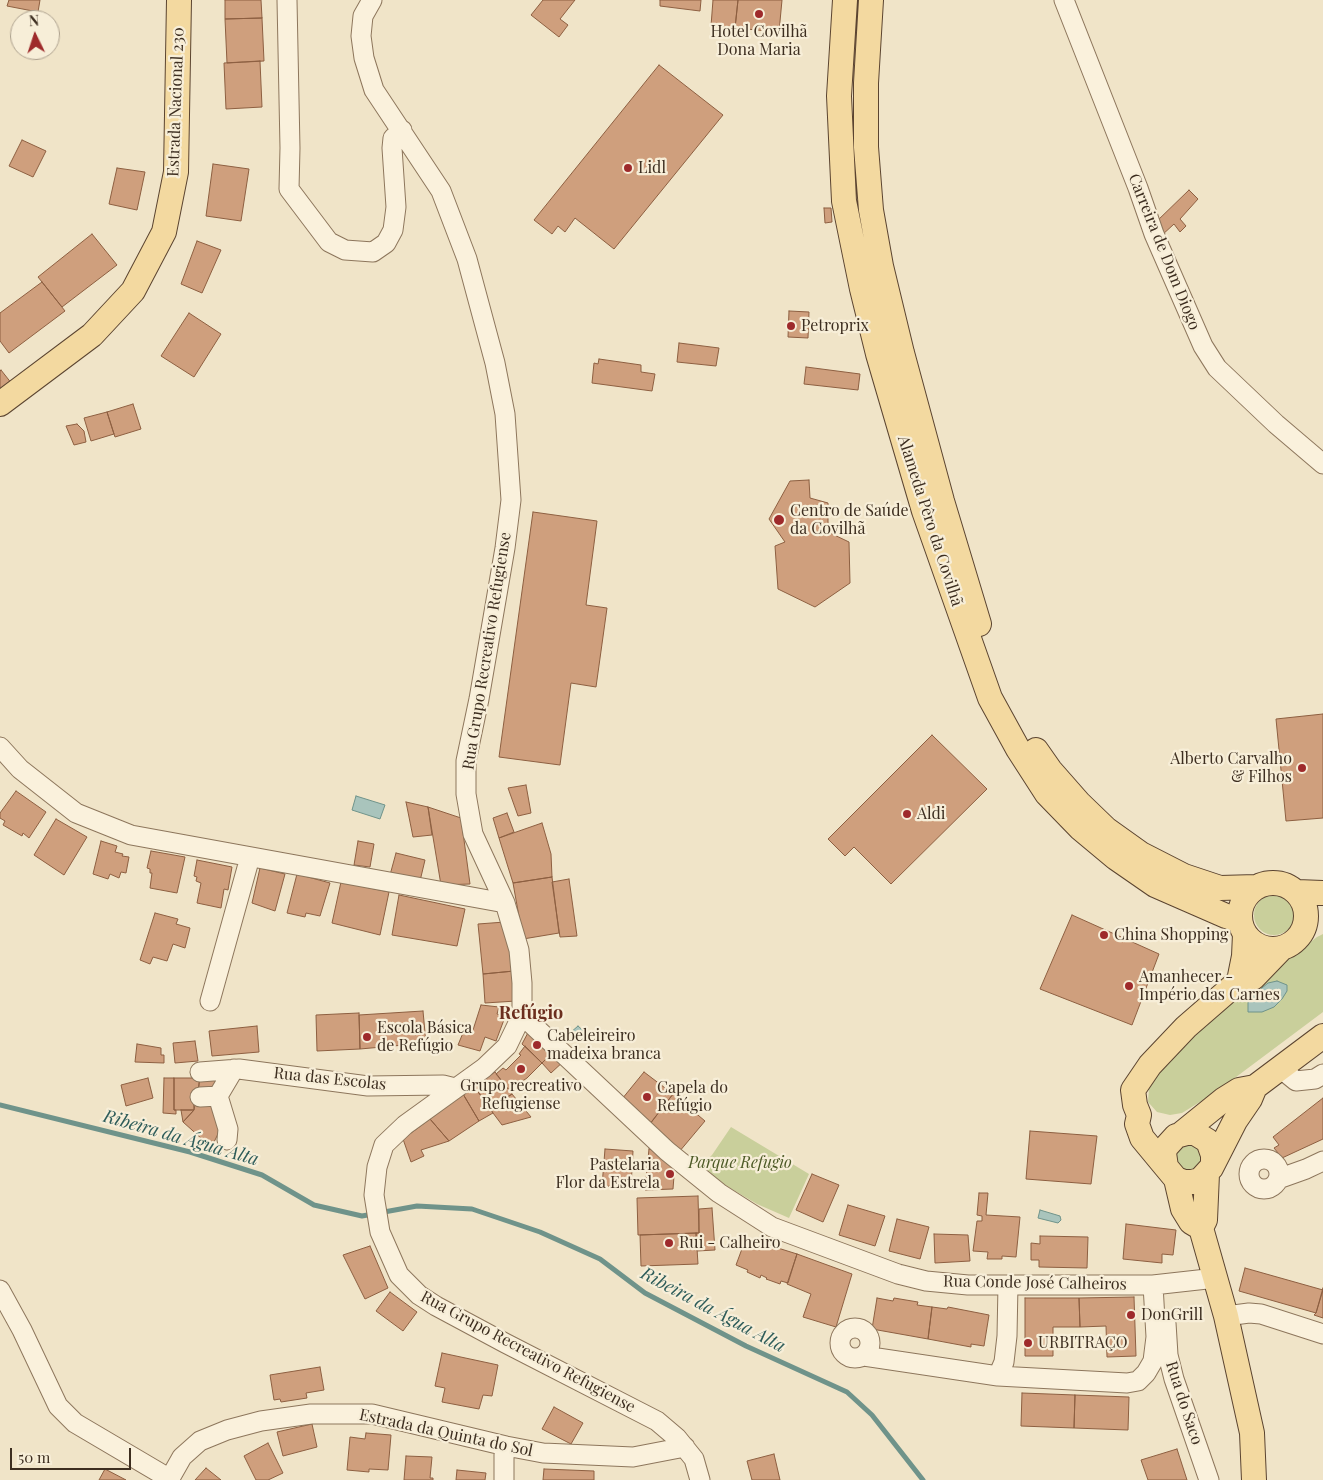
<!DOCTYPE html>
<html>
<head>
<meta charset="utf-8">
<style>
  body { margin:0 }
  #map { position:relative; width:1323px; height:1480px; overflow:hidden; background:#f0e4c8; font-family:"Playfair Display",serif }
  canvas { display:block }
  .north { position:absolute; left:10px; top:10px; width:50px; height:50px; box-sizing:border-box; background:#f7eed8; border:1px solid #ada18e; border-radius:50%; rotate:356deg; font-size:14px; font-weight:700; line-height:20px; text-align:center; color:#3d2e20 }
  .north::after { content:''; display:block; margin:auto; width:18px; height:22px; background:#9e2a2b; clip-path:polygon(50% 0,100% 100%,50% 72%,0 100%) }
  .scale { position:absolute; left:10px; top:1448px; width:121px; height:22px; box-sizing:border-box; border:2px solid #3d2e20; border-top:0; padding-left:6px; font-size:15px; line-height:18px; white-space:nowrap; color:#3d2e20; -webkit-text-stroke:4px #f7eed8; paint-order:stroke }
</style>
</head>
<body>
<div id="map">
<canvas width="1323" height="1480"></canvas>
<div class="north">N</div>
<div class="scale">50 m</div>
</div>
<script>
const context = document.querySelector('canvas').getContext('2d');
context.lineJoin = 'round';
function paint(path, color) { context.fillStyle = color; context.fill(path, 'evenodd'); }
const toPath = rows => new Path2D(rows.map(r => 'M' + r).join(''));
function strokePath(path, color, width, dash) { context.strokeStyle = color; context.lineWidth = width; context.lineCap = dash ? 'butt' : 'round'; context.setLineDash(dash || []); context.stroke(path); }
function write(font, color, halo, rows, align = 'center') {
  context.font = font + ' "Playfair Display",serif'; context.lineWidth = 4.5; context.setLineDash([]); context.textBaseline = 'middle'; context.strokeStyle = halo; context.fillStyle = color; for (const [text, x, y, turn = 0] of rows) {
    context.save(); context.translate(x, y); context.rotate((+turn || 0) * Math.PI / 180); context.textAlign = isNaN(turn) ? turn : align; if (halo) context.strokeText(text, 0, 0); context.fillText(text, 0, 0); context.restore();
  }
}
paint(toPath([
  '1254 915a20 20 0 1 1 40 0a20 20 0 1 1-40 0Z',
  [1323,934,1323,1012,1216,1092,1182,1113,1170,1115,1157,1112,1148,1102,1149,1088,1160,1069,1219,1013,1317,937],
  [731,1127,809,1174,789,1218,757,1204,725,1185,700,1167,712,1155],
  [1197,1144,1203,1161,1196,1169,1187,1171,1178,1166,1175,1153,1180,1145]
]), '#c9cf9b');
const water = toPath([
  [356,796,385,805,380,819,352,810,356,796],
  [1277,981,1287,985,1287,991,1282,999,1274,1007,1262,1012,1248,1012,1248,1003,1251,997,1268,983,1277,981],
  [578,1026,588,1035,581,1042,570,1033,578,1026],
  [1040,1210,1060,1216,1061,1220,1058,1223,1038,1218,1040,1210]
]);
paint(water, '#a9c4bc');
strokePath(water, '#6f938a', 1);
strokePath(toPath([
  [0,1105,190,1152,262,1175,314,1205,362,1216,417,1206,472,1209,540,1232,600,1259,645,1293,746,1346,847,1392,872,1415,923,1480]
]), '#6f938a', 5);
const building = toPath([
  [9,0,40,0,38,12,7,6,9,0],
  [225,0,261,0,262,18,225,19,225,0],
  [543,0,575,0,560,19,568,25,559,37,531,15,543,0],
  [660,0,701,0,700,11,660,6,660,0],
  [713,0,738,0,735,28,711,26,713,0],
  [738,0,782,0,779,32,735,28,738,0],
  [262,18,264,61,227,63,225,19,262,18],
  [260,61,262,107,226,109,224,63,260,61],
  [659,65,723,115,614,249,575,218,565,232,558,226,552,234,534,220,659,65],
  [22,140,46,151,33,177,9,166,22,140],
  [213,164,249,169,241,221,206,216,213,164],
  [117,168,145,172,137,210,109,204,117,168],
  [1189,190,1198,199,1180,219,1186,226,1180,232,1174,224,1161,236,1156,222,1189,190],
  [824,208,831,208,832,222,825,223,824,208],
  [92,234,117,265,62,307,38,277,92,234],
  [197,241,221,250,202,293,181,284,197,241],
  [42,282,65,311,9,353,0,341,0,313,42,282],
  [789,311,809,312,808,338,788,337,789,311],
  [189,313,221,334,194,377,161,356,189,313],
  [679,343,719,348,716,366,677,362,679,343],
  [599,359,641,365,641,372,655,374,652,391,592,383,594,363,598,364,599,359],
  [806,367,860,374,858,390,804,384,806,367],
  [1,370,16,389,0,400,0,371,1,370],
  [133,404,141,429,115,437,107,412,133,404],
  [107,412,114,434,91,441,84,418,107,412],
  [77,424,84,431,86,442,74,445,66,426,77,424],
  [809,480,810,498,828,503,828,532,849,542,850,583,815,607,778,589,775,546,785,542,769,519,790,481,809,480],
  [533,512,597,521,586,605,607,608,596,687,571,683,560,765,499,757,533,512],
  [1323,714,1323,818,1286,821,1276,719,1323,714],
  [932,735,987,789,891,884,854,847,845,856,828,839,932,735],
  [526,785,531,813,518,816,508,788,526,785],
  [16,791,46,812,29,838,23,833,22,836,3,825,5,821,0,818,0,813,16,791],
  [406,802,428,807,432,835,413,837,406,802],
  [428,807,461,818,470,884,441,885,428,807],
  [507,813,514,832,499,838,493,818,507,813],
  [56,819,87,837,64,875,34,855,56,819],
  [542,823,551,854,552,877,513,883,499,838,542,823],
  [101,841,117,846,115,852,123,854,122,856,129,857,126,873,121,872,119,878,110,874,108,879,93,874,101,841],
  [358,841,374,844,370,867,354,865,358,841],
  [151,851,185,857,177,893,150,888,152,873,150,873,150,869,147,868,151,851],
  [396,853,425,860,420,881,390,875,396,853],
  [197,860,232,867,228,890,224,889,221,908,197,903,201,883,196,881,197,877,194,876,197,860],
  [260,868,285,874,275,911,252,903,260,868],
  [297,874,330,883,320,916,306,913,305,917,287,913,297,874],
  [552,877,559,933,523,939,513,883,552,877],
  [569,879,577,936,560,937,552,882,569,879],
  [341,882,389,892,380,935,332,923,341,882],
  [399,895,465,909,457,946,392,935,399,895],
  [155,913,178,919,176,924,190,928,185,948,173,944,167,961,153,957,150,964,140,960,155,913],
  [1072,915,1159,954,1132,1025,1040,989,1072,915],
  [505,922,514,971,483,974,478,924,505,922],
  [514,971,516,1001,485,1003,483,974,514,971],
  [481,1005,499,1007,497,1014,505,1017,496,1041,485,1037,480,1051,458,1045,465,1028,473,1030,481,1005],
  [423,1011,426,1043,360,1049,359,1015,423,1011],
  [359,1013,360,1049,317,1051,316,1015,359,1013],
  [257,1026,259,1052,212,1056,209,1031,257,1026],
  [531,1027,555,1050,542,1063,522,1044,531,1027],
  [195,1041,198,1061,175,1063,173,1043,195,1041],
  [137,1044,161,1048,161,1055,164,1055,164,1063,135,1062,137,1044],
  [525,1046,542,1063,527,1078,509,1090,496,1074,503,1068,506,1070,521,1055,519,1054,525,1046],
  [555,1050,565,1060,551,1073,542,1063,555,1050],
  [495,1072,512,1094,490,1109,474,1086,495,1072],
  [644,1072,673,1094,650,1124,622,1099,644,1072],
  [200,1075,220,1076,214,1092,198,1092,200,1075],
  [148,1078,153,1098,126,1106,121,1085,148,1078],
  [164,1078,174,1078,174,1110,176,1110,176,1114,163,1113,164,1078],
  [174,1078,200,1078,198,1092,193,1092,194,1110,174,1110,174,1078],
  [474,1086,493,1113,479,1121,463,1094,474,1086],
  [463,1094,479,1121,449,1141,430,1119,463,1094],
  [512,1094,531,1117,502,1125,490,1109,512,1094],
  [673,1094,705,1121,679,1152,649,1125,673,1094],
  [1323,1098,1323,1139,1282,1158,1274,1148,1279,1145,1273,1137,1323,1098],
  [196,1099,220,1110,223,1124,214,1142,202,1139,183,1122,194,1110,196,1099],
  [181,1110,194,1110,183,1122,181,1110],
  [430,1119,449,1141,421,1150,424,1156,411,1162,403,1139,430,1119],
  [1030,1131,1097,1136,1091,1184,1026,1179,1030,1131],
  [605,1149,633,1151,631,1187,602,1186,605,1149],
  [649,1149,659,1151,675,1163,673,1189,645,1190,649,1149],
  [812,1174,839,1185,823,1222,796,1210,812,1174],
  [979,1193,988,1193,986,1215,1020,1217,1016,1257,1002,1256,1002,1259,987,1259,988,1252,973,1251,977,1221,982,1221,982,1216,977,1215,979,1193],
  [698,1196,699,1233,638,1235,637,1198,698,1196],
  [848,1205,885,1216,875,1246,839,1235,848,1205],
  [712,1208,715,1250,697,1251,696,1233,699,1233,699,1209,712,1208],
  [897,1219,929,1227,920,1259,889,1251,897,1219],
  [1126,1224,1176,1230,1173,1255,1162,1254,1162,1263,1123,1259,1126,1224],
  [696,1233,698,1264,641,1266,640,1235,696,1233],
  [934,1234,968,1235,970,1261,935,1263,934,1234],
  [1040,1236,1088,1237,1087,1268,1039,1267,1039,1260,1031,1260,1031,1243,1040,1244,1040,1236],
  [746,1238,797,1254,788,1283,781,1281,780,1284,766,1279,767,1278,761,1275,760,1278,747,1272,748,1270,736,1265,746,1238],
  [370,1246,388,1288,365,1299,343,1255,370,1246],
  [797,1254,852,1274,836,1327,803,1317,811,1294,787,1284,797,1254],
  [1245,1268,1323,1290,1316,1313,1239,1291,1245,1268],
  [1323,1288,1323,1318,1314,1315,1316,1313,1323,1288],
  [390,1292,417,1312,403,1331,376,1311,390,1292],
  [1134,1297,1136,1356,1107,1357,1106,1326,1080,1327,1079,1298,1134,1297],
  [877,1298,893,1301,894,1298,918,1302,917,1305,932,1307,928,1339,872,1329,877,1298],
  [1025,1298,1079,1298,1080,1327,1053,1327,1053,1356,1025,1356,1025,1298],
  [932,1307,947,1309,948,1307,989,1315,984,1346,971,1344,971,1347,928,1339,932,1307],
  [442,1353,498,1365,492,1396,483,1395,479,1409,442,1402,445,1388,435,1386,442,1353],
  [320,1367,324,1390,306,1393,307,1398,281,1402,280,1399,274,1400,270,1375,320,1367],
  [1022,1393,1075,1395,1074,1428,1021,1426,1022,1393],
  [1075,1395,1129,1397,1128,1430,1074,1428,1075,1395],
  [554,1407,583,1423,571,1444,542,1429,554,1407],
  [312,1424,317,1447,283,1456,277,1432,312,1424],
  [366,1433,391,1435,388,1470,369,1469,369,1472,347,1470,350,1437,365,1439,366,1433],
  [268,1443,283,1473,268,1480,256,1480,244,1456,268,1443],
  [1177,1449,1187,1480,1148,1480,1141,1460,1177,1449],
  [774,1454,780,1480,752,1480,747,1461,774,1454],
  [406,1456,432,1457,430,1478,433,1478,433,1480,404,1480,406,1456],
  [206,1468,221,1480,195,1480,206,1468],
  [105,1469,126,1480,99,1480,105,1469],
  [544,1469,594,1471,594,1480,543,1480,544,1469],
  [457,1470,486,1473,485,1480,456,1480,457,1470]
]);
paint(building, '#cf9f7d');
strokePath(building, '#8d5f41', 1);
const minor = toPath([
  [287,0,290,148,289,189,329,242,345,250,373,252,386,243,393,230,396,207,392,148,393,138,402,130],
  [372,0,363,16,361,36,364,58,374,90,441,191,467,259,495,363,505,414,511,500,505,548,479,699,466,761,466,794,473,834,505,903,519,950,522,983,522,1015,507,1046,484,1068,405,1125,384,1145,377,1167,374,1195,380,1232,399,1275,419,1295,436,1306,505,1343,657,1421,677,1438,694,1459,700,1480],
  [1064,0,1138,188,1154,234,1203,346,1217,368,1276,424,1323,464],
  [0,747,20,769,76,813,131,835,505,903],
  [210,1001,250,857],
  [522,1015,667,1151,719,1193,772,1227,898,1274,926,1281,968,1285,1153,1285,1216,1278],
  [1280,1068,1296,1081,1315,1079,1323,1074],
  [200,1072,239,1069,368,1086,443,1085,455,1088],
  [218,1096,228,1129,227,1140],
  [200,1097,218,1096,234,1069],
  '1249 1174a15 15 0 1 1 30 0a15 15 0 1 1-30 0Z',
  [1278,1179,1306,1169,1323,1161],
  [0,1290,22,1330,58,1406,75,1423,170,1479],
  [1226,1316,1249,1313,1261,1314,1323,1334],
  [1166,1323,1168,1355,1174,1379,1209,1480],
  '840 1343a15 15 0 1 1 30 0a15 15 0 1 1-30 0Z',
  [864,1356,998,1376,1127,1383,1138,1381,1146,1373,1153,1361,1156,1337,1153,1285],
  [998,1376,1004,1362,1007,1336,1008,1285],
  [169,1480,182,1457,200,1441,227,1430,261,1421,311,1414,372,1414,506,1446,543,1453,633,1457,685,1447],
  [504,1480,504,1455,506,1446]
]);
const major = toPath([
  [845,0,839,96,844,201,862,289,878,354,924,511,990,698,1018,749,1047,794,1080,828,1116,858,1155,885,1226,916,1240,921],
  [871,0,866,83,866,147,871,210,881,266,902,353,942,501,979,624],
  [0,404,92,335,133,291,164,232,176,172,179,0],
  [1036,750,1050,770,1079,803,1106,829,1141,854,1184,876,1220,888,1256,887],
  '1240 916a33 33 0 1 1 66 0a33 33 0 1 1-66 0Z',
  [1297,892,1323,893],
  [1239,981,1244,956,1245,934],
  [1181,1134,1223,1100,1239,1090,1255,1087,1323,1036],
  [1213,1162,1213,1155,1208,1141,1195,1133,1187,1133,1176,1136,1166,1147,1164,1153,1166,1167,1176,1179,1184,1182,1192,1182,1200,1180,1211,1168,1235,1121,1250,1099,1255,1087],
  [1166,1167,1142,1138,1137,1124,1139,1115,1135,1105,1133,1090,1150,1065,1186,1027,1239,981,1253,978,1281,949],
  [1176,1179,1183,1209,1191,1222,1201,1228,1226,1316,1252,1433,1254,1480],
  [1201,1228,1205,1220,1207,1174]
]);
strokePath(minor, '#8d765c', 21);
strokePath(major, '#5b4430', 26);
strokePath(minor, '#faf1dc', 19);
strokePath(major, '#f3d9a0', 24);
for (const [x, y, r, color] of [
  [759,14,5,"#9e2a2b"],
  [628,168,5,"#9e2a2b"],
  [791,326,5,"#9e2a2b"],
  [779,520,6,"#9e2a2b"],
  [1302,768,5,"#9e2a2b"],
  [907,814,5,"#9e2a2b"],
  [1104,935,5,"#9e2a2b"],
  [1129,986,5,"#9e2a2b"],
  [367,1037,5,"#9e2a2b"],
  [537,1045,5,"#9e2a2b"],
  [521,1069,5,"#9e2a2b"],
  [647,1097,5,"#9e2a2b"],
  [670,1174,5,"#9e2a2b"],
  [669,1243,5,"#9e2a2b"],
  [1131,1315,5,"#9e2a2b"],
  [1028,1343,5,"#9e2a2b"]
]) { const dot = new Path2D(); dot.arc(x, y, r, 0, 2 * Math.PI); context.fillStyle = color; context.fill(dot); strokePath(dot, '#f7eed8', 2); }
write('16px', '#3d2e20', '#f7eed8', [
  ["Hotel Covilhã",759,32,"center"],
  ["Dona Maria",759,50,"center"],
  ["Lidl",638,168],
  ["Petroprix",801,326],
  ["Centro de Saúde",790,511],
  ["da Covilhã",790,529],
  ["Alberto Carvalho",1292,759,"right"],
  ["& Filhos",1292,777,"right"],
  ["Aldi",917,814],
  ["China Shopping",1114,935],
  ["Amanhecer -",1139,977],
  ["Império das Carnes",1139,995],
  ["Escola Básica",377,1028],
  ["de Refúgio",377,1046],
  ["Cabeleireiro",547,1036],
  ["madeixa branca",547,1054],
  ["Grupo recreativo",521,1086,"center"],
  ["Refugiense",521,1104,"center"],
  ["Capela do",657,1088],
  ["Refúgio",657,1106],
  ["Pastelaria",660,1165,"right"],
  ["Flor da Estrela",660,1183,"right"],
  ["Rui - Calheiro",679,1243],
  ["DonGrill",1141,1315],
  ["URBITRAÇO",1038,1343]
], 'left');
write('16px', '#3d2e20', '#f7eed8', [
  ["Estrada Nacional 230",176,102,-88],
  ["Carreira de Dom Diogo",1164,252,68],
  ["Alameda Pêro da Covilhã",930,521,72],
  ["Rua Grupo Recreativo Refugiense",487,651,-81],
  ["Rua das Escolas",330,1079,6],
  ["Rua Conde José Calheiros",1035,1283,1],
  ["Rua Grupo Recreativo Refugiense",528,1352,28],
  ["Rua do Saco",1184,1403,72],
  ["Estrada da Quinta do Sol",446,1433,12]
]);
write('italic 16px', '#4d5a26', '#f7eed8', [
  ["Parque Refugio",740,1163]
]);
write('bold 18px', '#6b2e1e', '#f7eed8', [
  ["Refúgio",531,1013]
]);
write('italic 18px', '#2f5d5a', '#f7eed8', [
  ["Ribeira da Água Alta",181,1138,16],
  ["Ribeira da Água Alta",713,1310,28]
]);
</script>
</body>
</html>
